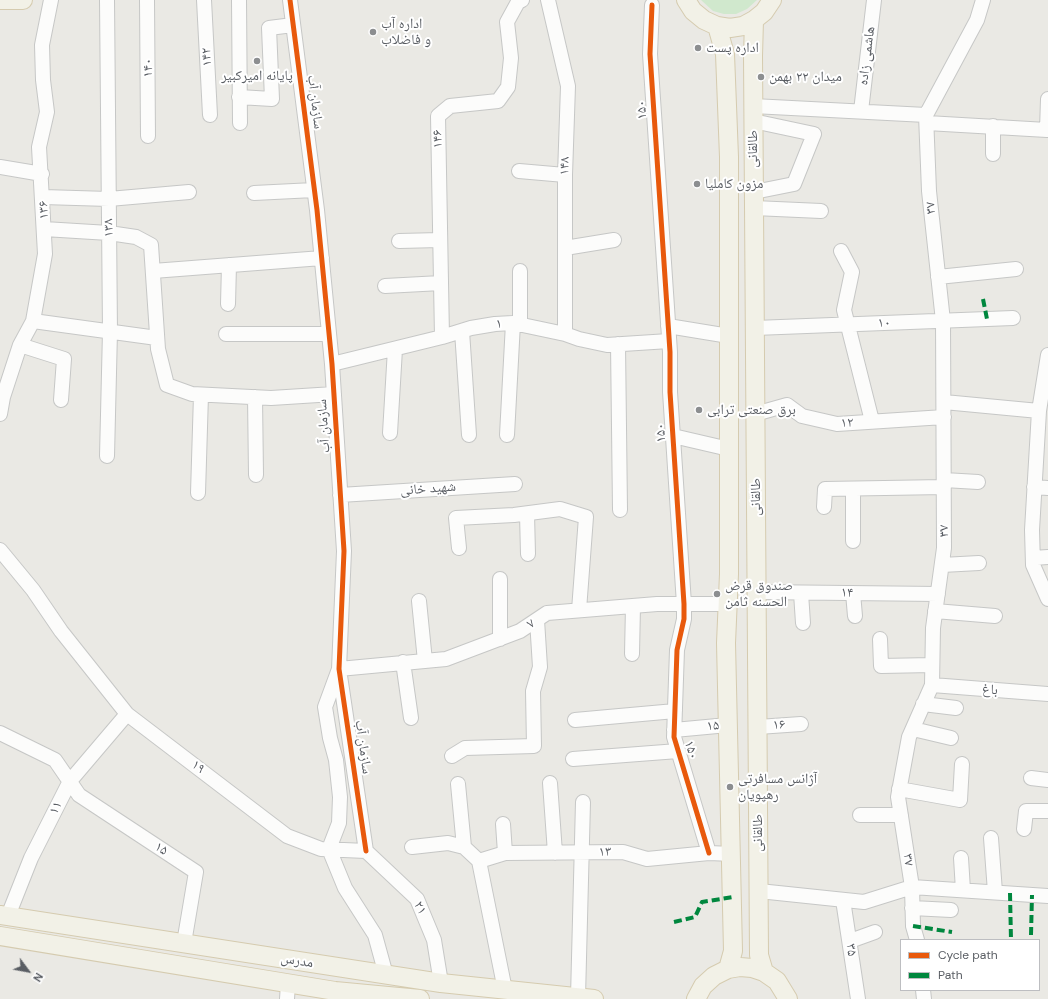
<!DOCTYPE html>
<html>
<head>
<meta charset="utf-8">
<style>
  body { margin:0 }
  #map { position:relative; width:1048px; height:999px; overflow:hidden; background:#eae9e4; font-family:"DM Sans",sans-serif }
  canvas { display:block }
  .legend { position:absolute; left:900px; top:939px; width:140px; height:52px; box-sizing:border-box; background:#fff; border:1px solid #bdbec1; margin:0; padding:5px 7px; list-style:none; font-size:12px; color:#595d63 }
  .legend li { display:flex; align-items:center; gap:8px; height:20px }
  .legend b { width:20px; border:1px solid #bdbec1 }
  .north { position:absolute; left:8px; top:951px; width:40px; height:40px; -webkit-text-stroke:3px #fff; paint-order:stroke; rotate:122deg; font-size:11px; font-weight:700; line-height:16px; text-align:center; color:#595d63 }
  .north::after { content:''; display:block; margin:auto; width:14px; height:18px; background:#595d63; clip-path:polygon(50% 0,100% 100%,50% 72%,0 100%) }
</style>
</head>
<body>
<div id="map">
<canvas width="1048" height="999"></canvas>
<ul class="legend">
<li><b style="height:5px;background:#e8590c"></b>Cycle path</li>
<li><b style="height:5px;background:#00873e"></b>Path</li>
</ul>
<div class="north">N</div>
</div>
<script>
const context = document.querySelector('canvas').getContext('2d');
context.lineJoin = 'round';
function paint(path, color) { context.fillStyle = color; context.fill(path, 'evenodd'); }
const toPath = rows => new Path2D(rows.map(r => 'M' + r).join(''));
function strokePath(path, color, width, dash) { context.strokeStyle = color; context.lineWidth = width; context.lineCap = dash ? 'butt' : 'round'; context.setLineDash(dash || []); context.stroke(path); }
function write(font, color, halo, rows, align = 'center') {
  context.font = font + ' "DM Sans","Noto Naskh Arabic",sans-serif'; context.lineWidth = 4; context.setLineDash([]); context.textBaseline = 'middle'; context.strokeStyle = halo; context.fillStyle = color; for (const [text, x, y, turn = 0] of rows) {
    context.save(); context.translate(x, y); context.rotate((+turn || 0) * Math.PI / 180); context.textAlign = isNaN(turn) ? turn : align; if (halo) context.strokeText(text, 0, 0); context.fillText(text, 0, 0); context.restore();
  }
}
paint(toPath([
  [701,0,757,0,747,9,736,14,724,14,713,11]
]), '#d0e8cd');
const minor = toPath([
  [147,0,148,136],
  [204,0,210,115],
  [239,0,240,123],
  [290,0,317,210,332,364,344,551,339,669,366,851],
  [548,0,568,86,565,175,565,334],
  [652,5,650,54,670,352,670,392,684,604,684,619,677,650,674,737,709,853],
  [239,97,272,99,269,28,293,25],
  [753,106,926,115,977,20,983,0],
  [861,111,874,0],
  [753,121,814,134,794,184,754,192],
  [927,123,1047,130,1048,99],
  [993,126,993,154],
  [0,167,42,174],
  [519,171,565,175],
  [254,193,314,190],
  [43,197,109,199,189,192],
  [754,208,821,211],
  [44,229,109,233,136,237,151,245,158,349,167,385,192,394,271,398,334,394],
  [399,241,440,240],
  [565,248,614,240],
  [841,251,852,272,844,310,872,421],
  [153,271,322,258],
  [938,277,1016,269],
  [385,286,441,283],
  [228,304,229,265],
  [33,321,157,338],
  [520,325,520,271],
  [668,326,729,336],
  [755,328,1013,318],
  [462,331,469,435],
  [226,334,329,334],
  [442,337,438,116,450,106,498,101,508,87,511,58,507,22,518,2,522,0],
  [618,344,620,510],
  [20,345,64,359,61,400],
  [332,364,442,337,471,328,495,324,513,323,565,334,579,339,607,345,669,341],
  [255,397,256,475],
  [944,402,1039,411,1048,355],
  [1039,411,1032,530,1033,565,1048,599],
  [0,414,3,397,20,345,33,321,45,254,39,147,47,112,43,80,42,45,51,0],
  [755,414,787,405,802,416,837,424,944,417],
  [390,433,395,349],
  [507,435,513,323],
  [673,436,729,449],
  [107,456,110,331,107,0],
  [944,480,978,482],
  [1034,487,1048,488],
  [198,493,201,395],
  [340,495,515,484],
  [824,507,825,489,944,487],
  [527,514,528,554],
  [853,541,853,489],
  [459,548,456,518,514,515,560,509,586,517,579,610],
  [0,550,33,590,61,631,127,714,287,836,321,849,366,851],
  [1033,558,1048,557],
  [942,565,979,563],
  [757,592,938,594],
  [801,593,803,623],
  [853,593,855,616],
  [419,601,425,661],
  [935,611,995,616],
  [500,639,500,579],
  [880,639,881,666,932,665],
  [632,654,633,606],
  [403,662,411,718],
  [932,685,1048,694],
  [923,704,956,708],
  [575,720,675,711],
  [758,727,801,724],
  [913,729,951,738],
  [674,730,728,725],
  [0,733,55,760,79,795,196,872,184,943],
  [452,756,465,748,534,746,533,691,540,667,537,620],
  [573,759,678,751],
  [1031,778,1048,780],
  [550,783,555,853],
  [458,784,464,847],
  [899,789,960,800,962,764],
  [860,815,901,815],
  [503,824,505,853],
  [1024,829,1026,811,1048,811],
  [991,838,995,892],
  [412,847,448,843,464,847,479,861,505,990],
  [329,849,339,823,340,797,336,760,330,738,325,707,339,669,446,659,520,631,547,613,657,604,728,604],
  [329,849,345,888,375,935,386,975],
  [366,851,417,899,434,940,441,983],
  [961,858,963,890],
  [479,861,505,853,623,852,647,859,709,853,732,854],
  [759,891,864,902,912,887,1048,896],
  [843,900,858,999],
  [912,908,951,910],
  [8,916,31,858,70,781,127,714],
  [917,940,913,926,912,887,898,797,909,737,932,685,933,628,944,548,943,321,929,191,926,115],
  [850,941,875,932],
  [923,990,924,999],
  [578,997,583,802],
  [287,999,288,984]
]);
const major = toPath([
  [0,0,23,0],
  [686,0,693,11,704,20,717,26,730,28,743,26,754,20,764,12,772,0],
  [754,20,753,56,759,955,764,972],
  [717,26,725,54,729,157,729,574,726,643,733,951,728,969],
  [0,915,441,983,594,999],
  [0,936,335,991,420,999],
  [696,999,703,986,714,976,728,969,740,967,752,968,764,972,777,981,788,999]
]);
strokePath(minor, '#c6c7c6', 16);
strokePath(major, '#d5cbaf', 20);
strokePath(minor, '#fcfcfb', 14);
strokePath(major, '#f2f1e7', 18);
strokePath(toPath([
  [983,299,987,319],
  [1010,893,1011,940],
  [674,922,695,917,702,902,733,897],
  [913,926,952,932],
  [1031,935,1032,895]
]), '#00873e', 4, [8, 4]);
strokePath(toPath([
  [290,0,317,210,332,364,344,551,339,669,366,851],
  [652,5,650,54,670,352,670,392,684,604,684,619,677,650,674,737,709,853]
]), '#e8590c', 5);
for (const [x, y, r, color] of [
  [373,32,4,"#8c8e90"],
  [698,48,4,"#8c8e90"],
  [257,61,4,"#8c8e90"],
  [761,77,4,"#8c8e90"],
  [697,184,4,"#8c8e90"],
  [699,410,4,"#8c8e90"],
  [717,594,4,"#8c8e90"],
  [730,787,4,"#8c8e90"]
]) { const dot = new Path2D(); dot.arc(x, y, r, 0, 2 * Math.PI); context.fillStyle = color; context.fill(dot); strokePath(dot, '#fff', 1.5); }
write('14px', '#595d63', '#fff', [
  ["اداره آب",381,24],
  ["و فاضلاب",381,40],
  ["اداره پست",706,48],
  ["پایانه امیرکبیر",257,76,"center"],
  ["میدان ۲۲ بهمن",769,77],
  ["مزون کاملیا",705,184],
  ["برق صنعتی ترابی",707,410],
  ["صندوق قرض",725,586],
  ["الحسنه ثامن",725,602],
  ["آژانس مسافرتی",738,779],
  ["رهپویان",738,795]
], 'left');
write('14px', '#595d63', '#fff', [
  ["هاشمی زاده",867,56,-83],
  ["۱۴۲",207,57,-93],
  ["۱۴۰",148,68,-90],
  ["سازمان آب",315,102,83],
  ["۱۵۰",642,110,-94],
  ["۱۴۶",438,139,-91],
  ["طالقانی",753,149,-90],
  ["۱۴۸",565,166,-88],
  ["۳۷",931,208,-96],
  ["۱۳۶",44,210,-92],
  ["۱۳۸",109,228,-91],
  ["۱۰",884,323,-2],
  ["۱",499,324,-4],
  ["۱۲",847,423,-2],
  ["سازمان آب",324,426,-94],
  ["۱۵۰",661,433,-94],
  ["شهید خانی",428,489,-4],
  ["طالقانی",756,497,-90],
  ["۳۷",944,531,-90],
  ["۱۴",847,593,1],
  ["۷",531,624,-34],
  ["باغ",990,690,4],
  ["۱۶",779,725,-4],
  ["۱۵",713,726,-5],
  ["سازمان آب",363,747,82],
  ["۱۵۰",691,750,72],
  ["۱۹",198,767,37],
  ["۱۱",56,808,-64],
  ["طالقانی",758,833,-90],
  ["۱۵",161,849,33],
  ["۱۳",605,852,-2],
  ["۳۷",908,860,81],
  ["۲۱",420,908,63],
  ["۳۵",851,950,81],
  ["مدرس",297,961,9]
]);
</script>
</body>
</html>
